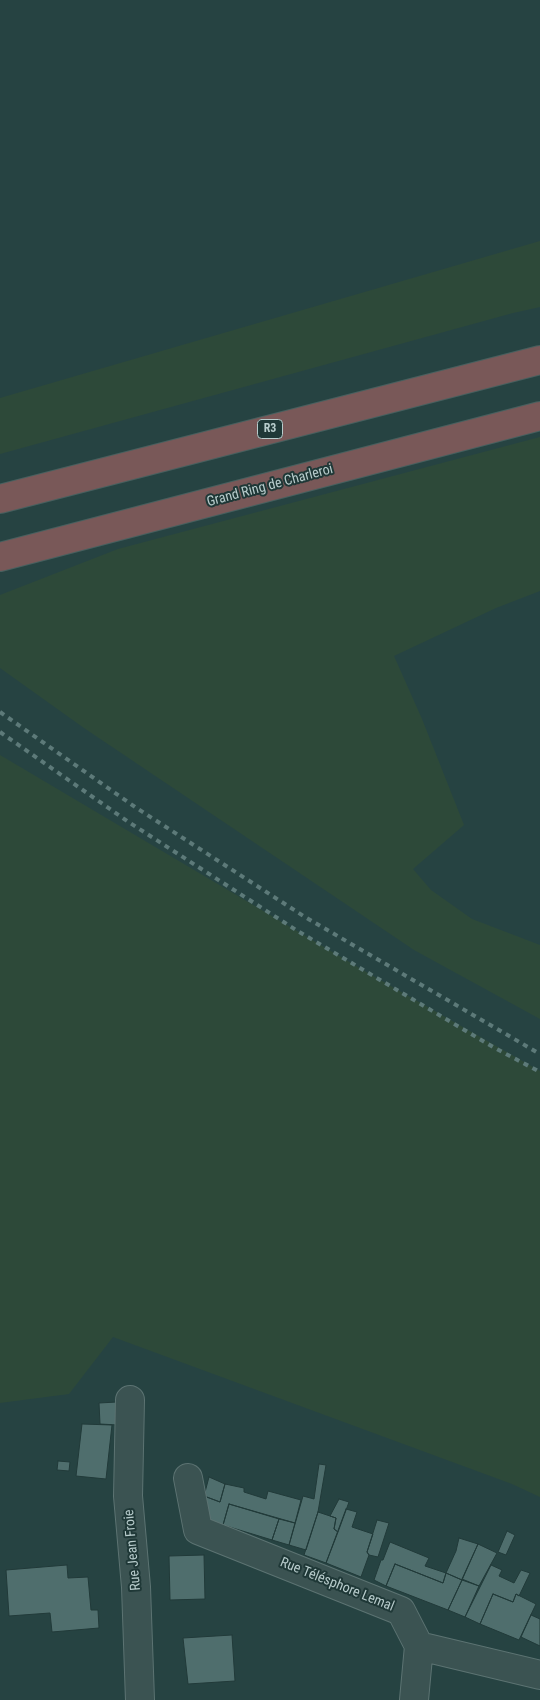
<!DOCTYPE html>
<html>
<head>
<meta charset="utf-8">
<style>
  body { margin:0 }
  canvas { display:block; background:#264342 }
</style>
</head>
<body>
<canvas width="540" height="1700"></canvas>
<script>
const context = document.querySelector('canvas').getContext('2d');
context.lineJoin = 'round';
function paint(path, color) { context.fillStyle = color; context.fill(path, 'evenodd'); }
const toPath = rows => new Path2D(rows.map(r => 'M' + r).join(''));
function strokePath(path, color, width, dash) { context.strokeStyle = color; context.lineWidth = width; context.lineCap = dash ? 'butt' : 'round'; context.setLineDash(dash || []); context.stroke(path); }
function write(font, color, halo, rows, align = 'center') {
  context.font = font + ' "Roboto Condensed",sans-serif'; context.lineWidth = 4; context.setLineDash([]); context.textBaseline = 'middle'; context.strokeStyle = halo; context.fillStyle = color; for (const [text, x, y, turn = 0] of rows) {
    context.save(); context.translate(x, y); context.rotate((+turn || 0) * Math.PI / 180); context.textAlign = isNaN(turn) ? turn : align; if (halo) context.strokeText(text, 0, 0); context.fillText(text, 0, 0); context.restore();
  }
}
paint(toPath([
  [540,241,540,307,513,313,0,454,0,398],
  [540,437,540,591,496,608,394,656,422,719,464,825,413,869,431,890,472,919,540,945,540,1019,414,950,84,728,0,668,0,595,118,549],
  [0,755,368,973,540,1071,540,1497,512,1484,113,1337,69,1394,0,1403]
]), '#2d4939');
const building = toPath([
  [117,1402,118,1425,100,1424,99,1403,117,1402],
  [82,1424,112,1425,106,1479,76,1476,82,1424],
  [58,1461,70,1462,69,1471,57,1470,58,1461],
  [319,1464,326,1465,318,1512,306,1550,289,1545,303,1496,314,1499,319,1464],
  [209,1477,225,1484,220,1502,204,1496,209,1477],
  [225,1484,244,1488,244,1492,266,1499,268,1491,301,1500,295,1523,229,1504,223,1525,197,1517,204,1496,220,1502,225,1484],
  [339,1499,349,1502,338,1532,334,1529,336,1518,330,1516,339,1499],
  [229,1504,279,1519,272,1540,223,1525,229,1504],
  [346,1509,357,1512,352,1527,373,1534,367,1552,369,1555,361,1577,326,1563,346,1509],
  [318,1512,336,1518,334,1529,338,1532,326,1563,304,1555,318,1512],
  [279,1519,295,1523,289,1545,272,1540,279,1519],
  [377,1520,389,1523,378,1557,369,1555,367,1552,377,1520],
  [507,1531,515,1535,506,1555,498,1552,507,1531],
  [459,1538,478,1544,462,1580,446,1573,443,1583,395,1564,386,1586,374,1580,381,1560,383,1560,390,1542,429,1558,425,1566,446,1573,456,1551,459,1538],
  [478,1544,497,1553,479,1586,462,1579,478,1544],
  [204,1555,205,1599,170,1600,169,1556,204,1555],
  [395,1564,443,1583,446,1573,462,1580,448,1610,386,1586,395,1564],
  [67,1565,68,1578,88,1577,91,1610,98,1610,99,1628,52,1632,50,1613,9,1616,6,1570,67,1565],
  [491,1565,502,1570,499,1576,514,1583,521,1570,530,1573,519,1596,516,1594,513,1602,493,1594,480,1624,465,1617,491,1565],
  [462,1580,479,1586,465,1617,448,1610,462,1580],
  [493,1594,513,1602,516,1594,536,1604,519,1640,480,1624,493,1594],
  [531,1615,540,1619,540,1646,521,1637,531,1615],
  [232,1635,235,1681,188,1684,183,1638,232,1635]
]);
paint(building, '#4f6e6d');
strokePath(building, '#213a39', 1);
const minor = toPath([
  [130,1400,128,1496,136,1587,140,1700],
  [188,1478,198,1530,401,1611,419,1646,540,1675],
  [414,1700,419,1646]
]);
const highway = toPath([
  [0,499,540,360],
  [0,557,540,416]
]);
strokePath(minor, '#5c7372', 30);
strokePath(highway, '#48605f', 30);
strokePath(minor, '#3b5352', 28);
strokePath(highway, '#795858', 28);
strokePath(toPath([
  [0,712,135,807,305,917,540,1054],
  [0,732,127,821,296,930,493,1047,540,1072]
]), '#5d7a79', 4, [5, 5]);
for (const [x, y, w] of [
  [270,429,25]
]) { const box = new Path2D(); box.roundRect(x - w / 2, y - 9.5, w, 19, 4); context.fillStyle = '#1f3837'; context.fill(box); strokePath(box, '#b8cccc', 1); }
write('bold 12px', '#b8cccc', null, [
  ["R3",270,429]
]);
write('14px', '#b8cccc', '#1f3837', [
  ["Grand Ring de Charleroi",270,486,-15],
  ["Rue Jean Froie",133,1550,-95],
  ["Rue Télésphore Lemal",337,1585,22]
]);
</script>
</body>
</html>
